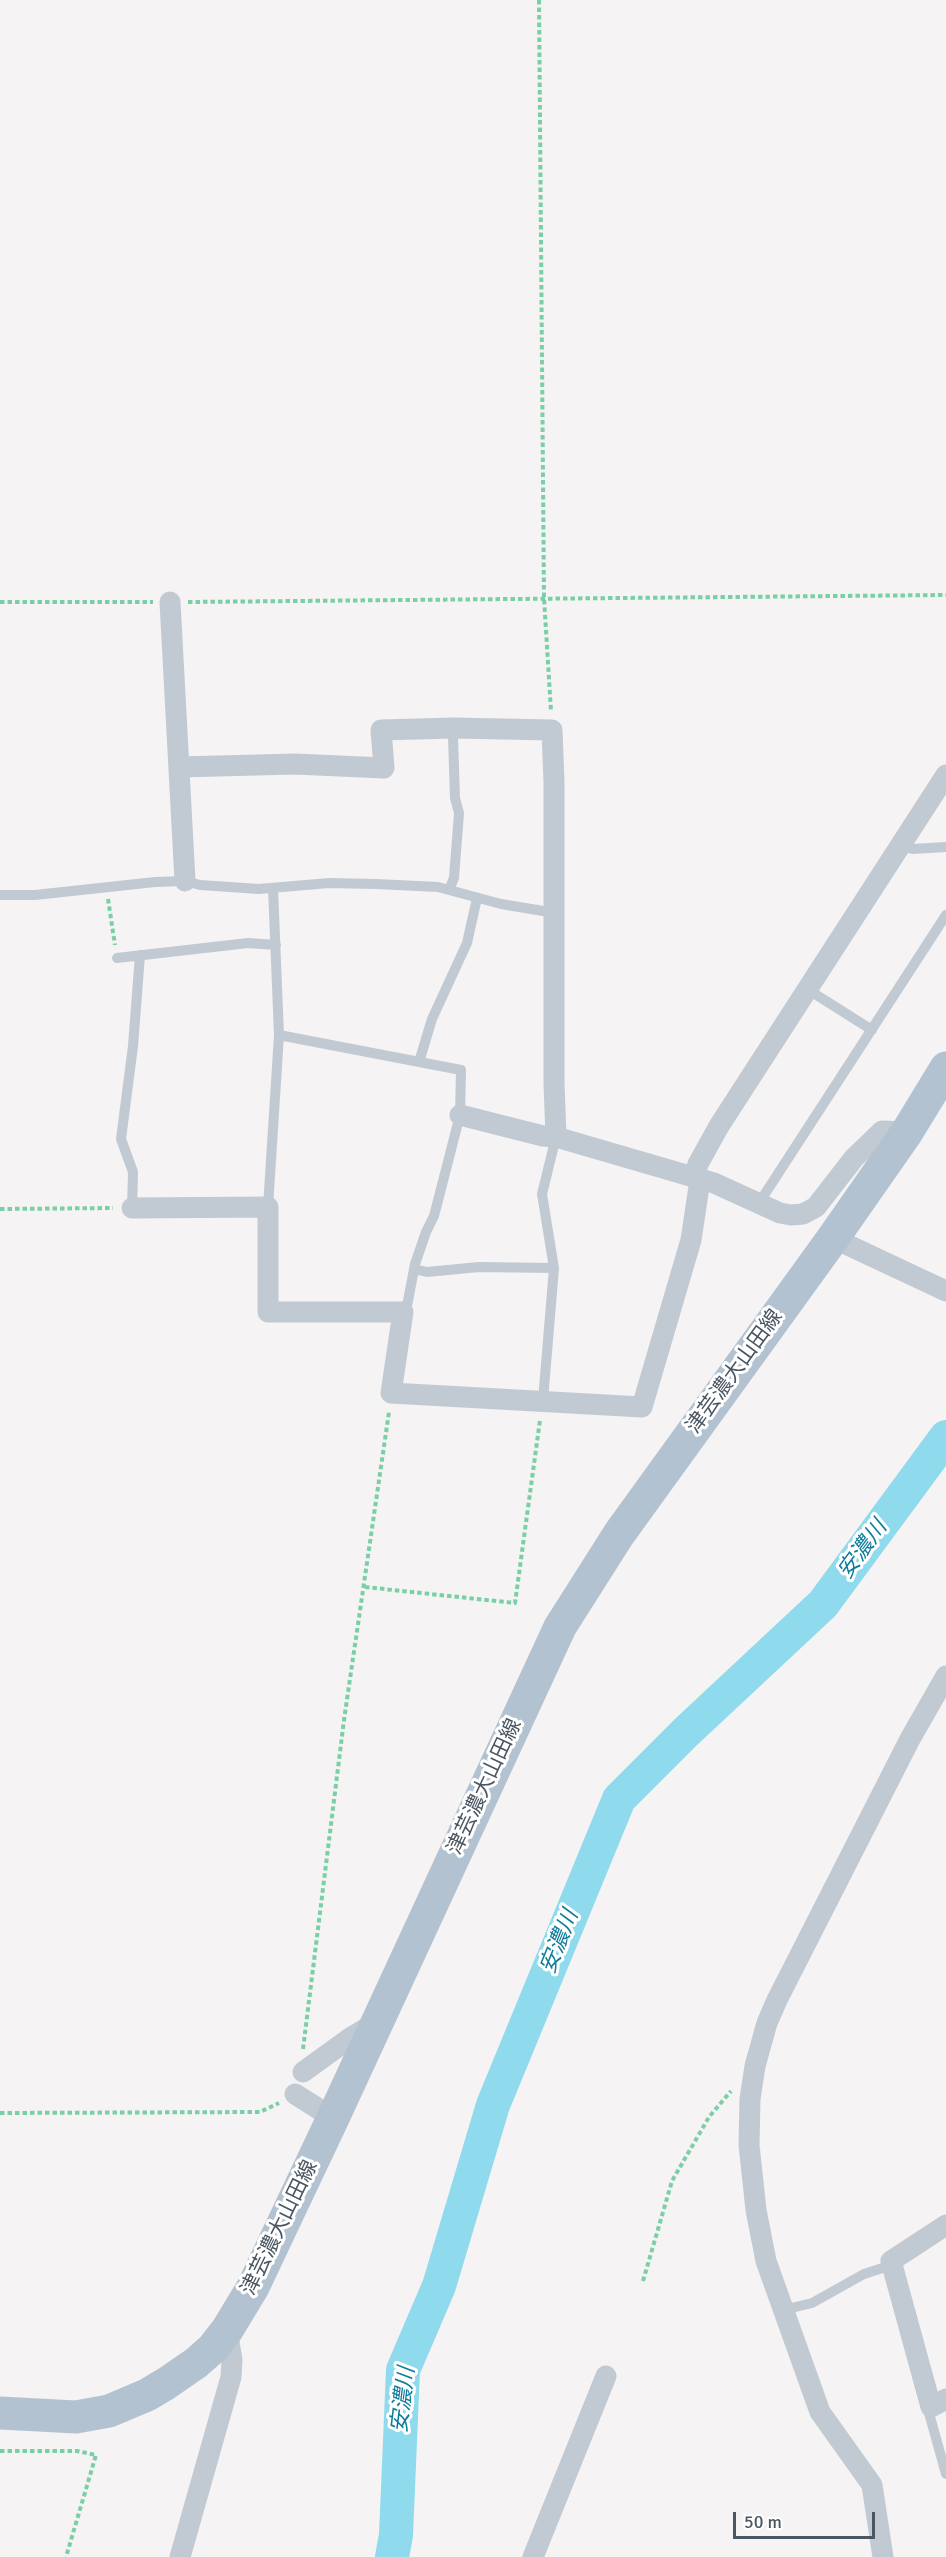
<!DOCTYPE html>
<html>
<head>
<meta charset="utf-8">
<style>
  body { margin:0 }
  #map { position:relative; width:946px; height:2557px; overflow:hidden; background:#f5f3f3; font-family:Signika,sans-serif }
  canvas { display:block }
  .scale { position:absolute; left:733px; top:2512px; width:142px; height:27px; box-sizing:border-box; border:3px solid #4a5661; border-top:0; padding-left:8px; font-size:18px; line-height:21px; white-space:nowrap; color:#4a5661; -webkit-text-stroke:4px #fff; paint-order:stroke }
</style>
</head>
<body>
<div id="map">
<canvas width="946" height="2557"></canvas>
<div class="scale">50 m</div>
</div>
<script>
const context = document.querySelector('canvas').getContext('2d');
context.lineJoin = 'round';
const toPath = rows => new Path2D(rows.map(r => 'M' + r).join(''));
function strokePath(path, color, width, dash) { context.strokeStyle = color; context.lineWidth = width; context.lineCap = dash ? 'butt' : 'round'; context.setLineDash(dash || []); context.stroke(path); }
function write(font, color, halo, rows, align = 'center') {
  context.font = font + ' Signika,"Noto Sans JP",sans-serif'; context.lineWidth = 6; context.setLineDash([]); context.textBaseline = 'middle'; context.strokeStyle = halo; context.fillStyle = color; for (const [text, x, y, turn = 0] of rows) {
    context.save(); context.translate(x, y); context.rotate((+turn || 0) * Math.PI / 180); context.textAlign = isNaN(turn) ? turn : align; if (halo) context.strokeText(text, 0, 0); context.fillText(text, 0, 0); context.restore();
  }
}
strokePath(toPath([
  [392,2557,396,2535,403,2370,439,2286,493,2105,619,1799,686,1732,823,1604,946,1437]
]), '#90daee', 34);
strokePath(toPath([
  [539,0,544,598,551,711],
  [0,602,153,602],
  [188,602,946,595],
  [108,899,115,945],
  [0,1209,113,1208],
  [365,1587,515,1603,540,1420],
  [303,2049,344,1720,389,1412],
  [0,2113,260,2112,279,2103],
  [643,2281,672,2181,709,2117,731,2091],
  [0,2451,77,2451,96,2455,66,2557]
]), '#7ad0a6', 4, [4.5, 3]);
strokePath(toPath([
  [901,844,912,849,946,847],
  [449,890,454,878,459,813,455,798,453,737,455,728],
  [0,895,35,895,155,882,185,881,200,885,259,889,329,883,376,884,438,887,501,904,555,913],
  [117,958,248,943,276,945],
  [807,989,872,1030],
  [279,1035,461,1070,460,1115,434,1216,426,1232,415,1264,407,1306,403,1312],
  [419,1062,432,1019,467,943,477,898],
  [759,1203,946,915],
  [268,1207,279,1035,273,888],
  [132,1208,133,1172,121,1139,133,1046,140,955],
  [414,1269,427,1272,479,1267,554,1268],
  [543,1400,554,1268,542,1194,556,1137],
  [783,2310,812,2303,864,2274,892,2265],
  [931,2407,929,2413,946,2474]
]), '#c1cad2', 10);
strokePath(toPath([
  [170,602,185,881],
  [179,767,295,764,384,768,381,730,453,728,552,730,554,782,554,1083,556,1137],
  [460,1115,543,1136,556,1137,714,1183,780,1213,791,1215,803,1214,816,1207,854,1158,882,1131,907,1132],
  [694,1178,698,1164,719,1126,946,775],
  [132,1208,268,1207,268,1312,403,1312,391,1393,642,1407,691,1240,700,1180],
  [833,1238,946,1291],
  [303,2072,350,2038,375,2023],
  [295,2094,333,2118],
  [946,2225,891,2261,931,2407,946,2399],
  [180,2557,231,2377,232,2360,227,2330],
  [533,2557,606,2376],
  [883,2557,872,2485,820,2412,766,2261,756,2210,749,2145,750,2099,755,2066,767,2023,777,2000,910,1739,946,1676]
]), '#c1cad2', 21);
strokePath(toPath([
  [0,2413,76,2417,109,2411,147,2395,167,2383,196,2363,213,2348,227,2330,253,2287,333,2118,560,1627,619,1534,833,1238,907,1132,946,1068]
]), '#b3c2d1', 33);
write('21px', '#4a5661', '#fff', [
  ["津芸濃大山田線",735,1372,-54],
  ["津芸濃大山田線",485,1787,-65],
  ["津芸濃大山田線",280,2228,-64]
]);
write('italic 22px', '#0c7c9b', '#fff', [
  ["安濃川",863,1550,-54],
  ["安濃川",560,1942,-68],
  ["安濃川",404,2400,-83]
]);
</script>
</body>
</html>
